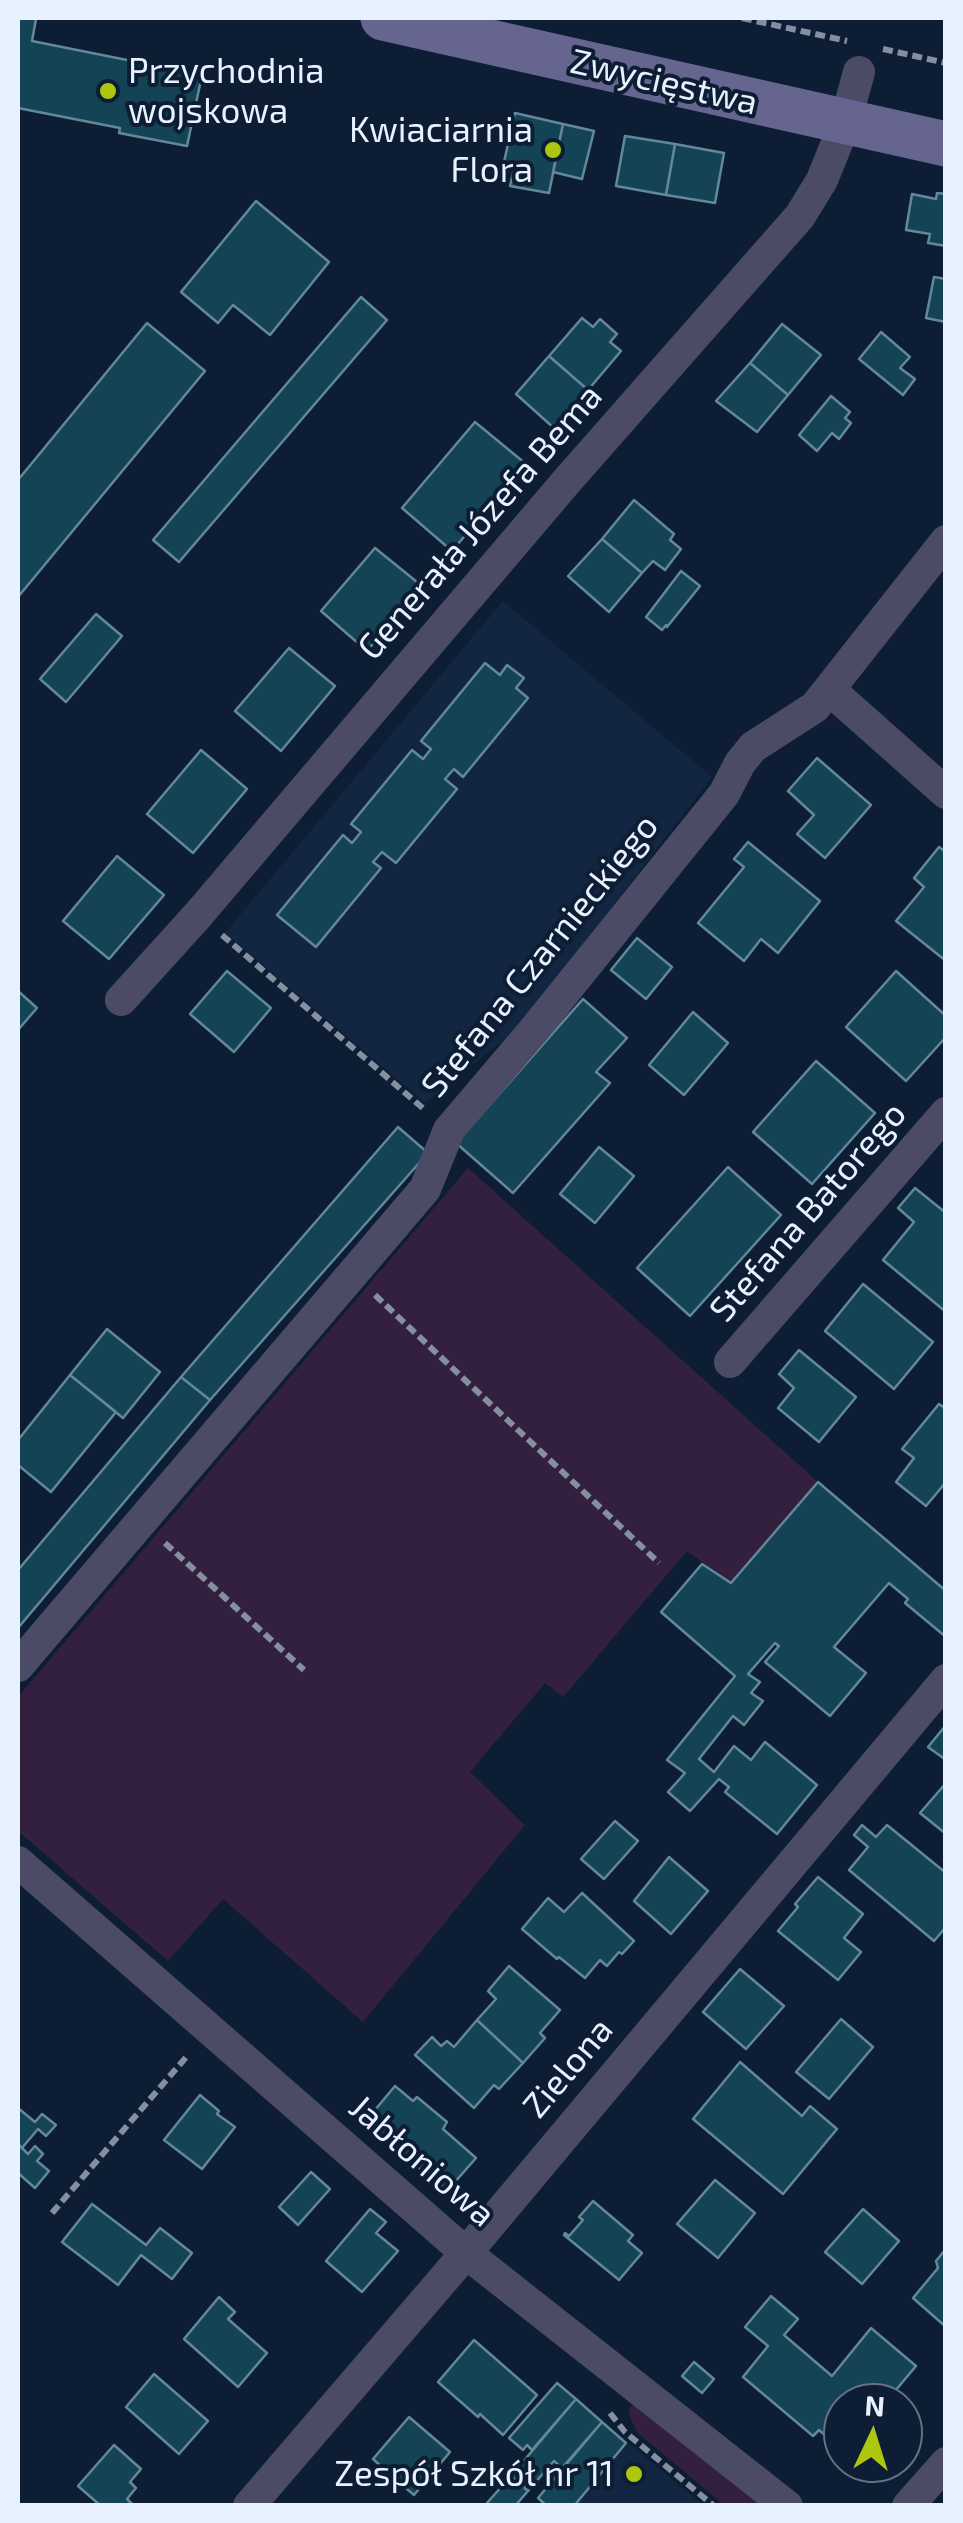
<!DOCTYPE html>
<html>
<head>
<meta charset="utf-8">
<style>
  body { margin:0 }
  #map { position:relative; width:963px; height:2523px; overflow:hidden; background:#0d1e34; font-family:"Exo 2",sans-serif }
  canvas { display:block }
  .frame { position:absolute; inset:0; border:20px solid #e8f1fe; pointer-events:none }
  .north { position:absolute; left:823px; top:2383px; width:100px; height:100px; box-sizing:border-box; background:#0d1e34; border:2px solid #657285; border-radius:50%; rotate:4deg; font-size:28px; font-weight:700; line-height:40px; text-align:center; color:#e8f1fe }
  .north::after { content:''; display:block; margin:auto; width:35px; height:45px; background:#adc60e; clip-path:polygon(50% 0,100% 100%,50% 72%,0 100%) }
</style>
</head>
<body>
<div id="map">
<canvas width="963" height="2523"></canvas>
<div class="frame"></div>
<div class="north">N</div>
</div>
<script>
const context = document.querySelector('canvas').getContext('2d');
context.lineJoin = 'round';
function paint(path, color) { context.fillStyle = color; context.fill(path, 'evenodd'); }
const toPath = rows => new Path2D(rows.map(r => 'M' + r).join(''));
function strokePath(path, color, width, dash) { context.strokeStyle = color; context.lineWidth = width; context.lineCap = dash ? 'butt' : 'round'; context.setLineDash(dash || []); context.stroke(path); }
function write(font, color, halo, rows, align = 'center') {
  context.font = font + ' "Exo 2",sans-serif'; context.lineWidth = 8; context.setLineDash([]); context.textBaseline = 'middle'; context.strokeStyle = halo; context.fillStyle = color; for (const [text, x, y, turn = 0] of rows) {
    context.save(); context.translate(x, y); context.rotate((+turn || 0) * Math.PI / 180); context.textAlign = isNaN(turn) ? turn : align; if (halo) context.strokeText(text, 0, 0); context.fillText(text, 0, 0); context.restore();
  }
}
paint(toPath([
  [503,601,712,777,521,1026,425,1103,225,933],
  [628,2443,703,2505,576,2505]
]), '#122642');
paint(toPath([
  [468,1168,818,1482,731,1583,687,1551,563,1697,545,1683,470,1772,525,1825,363,2022,223,1899,168,1961,18,1831,18,1697],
  [634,2402,763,2505,724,2505,638,2433,631,2420,629,2410]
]), '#33203e');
const building = toPath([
  [18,18,36,19,32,41,202,75,187,146,119,133,120,128,18,108,18,18],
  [515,113,563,124,549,193,510,186,515,164,504,162,515,113],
  [563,124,594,131,582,179,553,172,563,124],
  [625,136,675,144,666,195,616,186,625,136],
  [675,144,724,153,715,203,666,195,675,144],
  [937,193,946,194,946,246,928,243,930,234,906,230,912,194,936,199,937,193],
  [256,201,329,262,270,335,233,305,218,323,181,292,256,201],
  [934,277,946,279,946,322,926,318,934,277],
  [361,297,387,320,179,562,153,540,361,297],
  [582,318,593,327,600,319,617,334,610,342,621,351,588,390,549,356,582,318],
  [147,323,205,371,18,597,18,480,147,323],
  [782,324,821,355,788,395,750,363,782,324],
  [881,332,910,357,900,368,915,379,903,395,859,359,881,332],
  [549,356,588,390,555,429,516,394,549,356],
  [750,363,788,395,757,432,716,401,750,363],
  [831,396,850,412,845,418,851,423,839,439,832,433,817,451,799,435,831,396],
  [475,422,526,464,452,551,402,508,475,422],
  [634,500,674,534,670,540,681,549,665,570,653,561,642,573,602,539,634,500],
  [602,539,642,573,609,612,568,576,602,539],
  [375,548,422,586,367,651,321,611,375,548],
  [681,571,700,586,667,627,666,625,662,630,646,617,681,571],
  [96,614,122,636,66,702,40,679,96,614],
  [289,648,335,686,281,751,235,711,289,648],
  [485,663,500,675,507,665,524,678,516,688,528,698,463,777,454,769,445,779,457,789,396,863,382,852,373,862,381,868,316,947,277,915,343,835,352,843,361,832,351,824,412,750,423,759,431,749,421,741,485,663],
  [201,750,247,789,193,853,147,814,201,750],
  [817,758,871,805,825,858,797,834,814,815,788,791,817,758],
  [748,842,820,901,778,953,761,939,744,961,698,923,744,867,734,859,748,842],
  [939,847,946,852,946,961,896,921,924,887,914,878,939,847],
  [117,856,164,895,109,959,63,921,117,856],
  [637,938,672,967,646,999,611,970,637,938],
  [227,971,271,1008,234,1052,190,1014,227,971],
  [896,971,946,1016,946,1037,906,1081,846,1027,896,971],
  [18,991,37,1008,18,1030,18,991],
  [583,999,627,1038,596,1072,610,1083,513,1193,456,1143,583,999],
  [693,1012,728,1043,684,1095,649,1065,693,1012],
  [816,1061,875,1113,812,1184,753,1132,816,1061],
  [398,1127,428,1153,210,1400,181,1377,398,1127],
  [599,1147,634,1176,595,1223,560,1194,599,1147],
  [728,1167,781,1215,690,1316,637,1268,728,1167],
  [915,1188,946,1213,946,1312,883,1260,914,1222,898,1208,915,1188],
  [863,1284,933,1342,894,1389,825,1331,863,1284],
  [107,1329,160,1372,123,1418,70,1375,107,1329],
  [799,1350,856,1397,819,1442,778,1408,794,1388,779,1374,799,1350],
  [70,1375,116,1412,51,1492,18,1465,18,1440,70,1375],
  [181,1377,210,1400,18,1628,18,1570,181,1377],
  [939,1404,946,1409,946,1482,926,1506,896,1482,914,1458,902,1449,939,1404],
  [818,1482,946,1591,946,1637,905,1603,908,1599,889,1583,834,1647,866,1673,830,1716,765,1662,779,1646,775,1643,748,1674,760,1682,751,1693,763,1701,744,1725,733,1716,699,1759,714,1772,734,1746,751,1760,765,1742,817,1785,777,1834,725,1792,729,1787,719,1779,690,1811,668,1792,685,1773,667,1760,735,1676,661,1612,702,1564,731,1583,818,1482],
  [946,1725,946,1760,928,1747,946,1725],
  [946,1783,946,1834,920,1813,946,1783],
  [615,1821,638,1841,604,1879,581,1859,615,1821],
  [862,1825,876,1837,887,1825,946,1873,946,1927,934,1941,849,1870,868,1847,854,1835,862,1825],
  [669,1857,708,1891,671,1934,634,1901,669,1857],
  [818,1877,863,1914,844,1938,861,1952,838,1980,778,1931,798,1907,795,1904,818,1877],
  [582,1893,634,1941,622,1954,619,1952,607,1966,600,1960,585,1978,559,1957,557,1959,522,1929,548,1898,564,1912,582,1893],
  [509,1966,560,2010,540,2033,545,2038,523,2063,477,2020,496,1999,488,1991,509,1966],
  [740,1969,784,2006,746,2049,703,2012,740,1969],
  [841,2019,873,2047,829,2099,796,2072,841,2019],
  [477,2020,523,2063,499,2089,494,2085,474,2108,415,2055,432,2037,441,2046,447,2041,454,2047,477,2020],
  [740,2062,802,2116,810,2106,837,2129,783,2194,693,2119,740,2062],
  [395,2086,413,2101,417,2097,447,2122,443,2129,476,2158,447,2191,364,2123,395,2086],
  [200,2095,219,2111,217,2114,235,2127,202,2169,164,2140,200,2095],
  [18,2108,35,2122,42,2114,56,2125,46,2136,38,2129,22,2148,18,2144,18,2108],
  [18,2144,28,2154,35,2146,43,2154,37,2161,49,2171,35,2188,18,2173,18,2144],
  [311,2172,330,2189,298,2225,279,2207,311,2172],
  [715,2180,755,2213,718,2258,677,2224,715,2180],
  [593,2201,633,2235,628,2241,642,2253,619,2280,564,2235,565,2233,569,2236,583,2220,579,2217,593,2201],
  [92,2204,146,2245,160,2228,192,2253,172,2279,141,2255,118,2285,62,2242,92,2204],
  [370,2209,386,2222,376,2233,398,2251,362,2292,326,2261,370,2209],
  [863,2209,899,2241,862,2284,825,2252,863,2209],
  [945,2250,946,2250,946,2327,913,2298,938,2268,936,2261,945,2250],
  [771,2296,798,2319,784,2335,832,2376,871,2328,916,2366,885,2403,843,2403,843,2451,819,2430,813,2436,743,2377,768,2346,745,2327,771,2296],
  [219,2297,235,2312,228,2319,267,2353,238,2387,184,2339,219,2297],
  [474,2340,537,2395,503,2435,480,2414,478,2417,438,2382,474,2340],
  [694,2362,714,2379,702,2393,682,2376,694,2362],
  [154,2374,208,2421,179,2454,126,2407,154,2374],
  [557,2383,576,2399,532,2450,527,2445,523,2450,509,2438,557,2383],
  [576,2399,602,2422,562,2468,554,2461,528,2491,511,2476,576,2399],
  [409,2417,450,2452,414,2495,401,2484,396,2490,383,2479,388,2473,373,2459,409,2417],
  [602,2422,626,2443,574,2506,547,2506,538,2498,602,2422],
  [114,2445,141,2469,130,2482,136,2488,127,2499,134,2506,101,2506,78,2486,114,2445],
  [511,2476,528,2491,515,2506,489,2506,487,2503,511,2476]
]);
paint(building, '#144356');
strokePath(building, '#638899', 2.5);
strokePath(toPath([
  [742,18,847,41],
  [883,49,946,63],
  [222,935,425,1110],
  [375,1295,659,1563],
  [165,1543,304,1670],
  [52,2213,188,2055],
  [610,2413,625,2432,714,2506]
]), '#8490a1', 6, [10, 5]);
strokePath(toPath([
  [830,690,946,793],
  [121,1000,198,915,566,482,800,216,822,180,845,123,859,72],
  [730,1362,946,1113],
  [18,1666,425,1189,449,1130,534,1030,724,794,740,763,753,747,815,707,946,541],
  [18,1862,466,2253,787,2506],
  [249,2506,466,2253,946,1680],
  [908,2506,946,2463]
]), '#4c4b66', 32);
strokePath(toPath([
  [383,18,946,144]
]), '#666590', 45);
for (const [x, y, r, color] of [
  [108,91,10,"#adc60e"],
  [553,150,10,"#adc60e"],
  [634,2474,10,"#adc60e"]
]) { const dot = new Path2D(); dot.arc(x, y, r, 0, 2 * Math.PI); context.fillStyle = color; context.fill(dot); strokePath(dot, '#0d1e34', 4); }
write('35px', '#e8f1fe', '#0d1e34', [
  ["Przychodnia",128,71,"left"],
  ["wojskowa",128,111,"left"],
  ["Kwiaciarnia",533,130],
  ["Flora",533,170],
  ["Zespół Szkół nr 11",614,2474]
], 'right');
write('35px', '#e8f1fe', '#0d1e34', [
  ["Zwycięstwa",664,82,13],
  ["Generała Józefa Bema",480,522,-49],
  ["Stefana Czarnieckiego",540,956,-51],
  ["Stefana Batorego",808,1212,-49],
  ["Zielona",568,2068,-50],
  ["Jabłoniowa",422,2161,41]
]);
</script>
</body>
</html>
